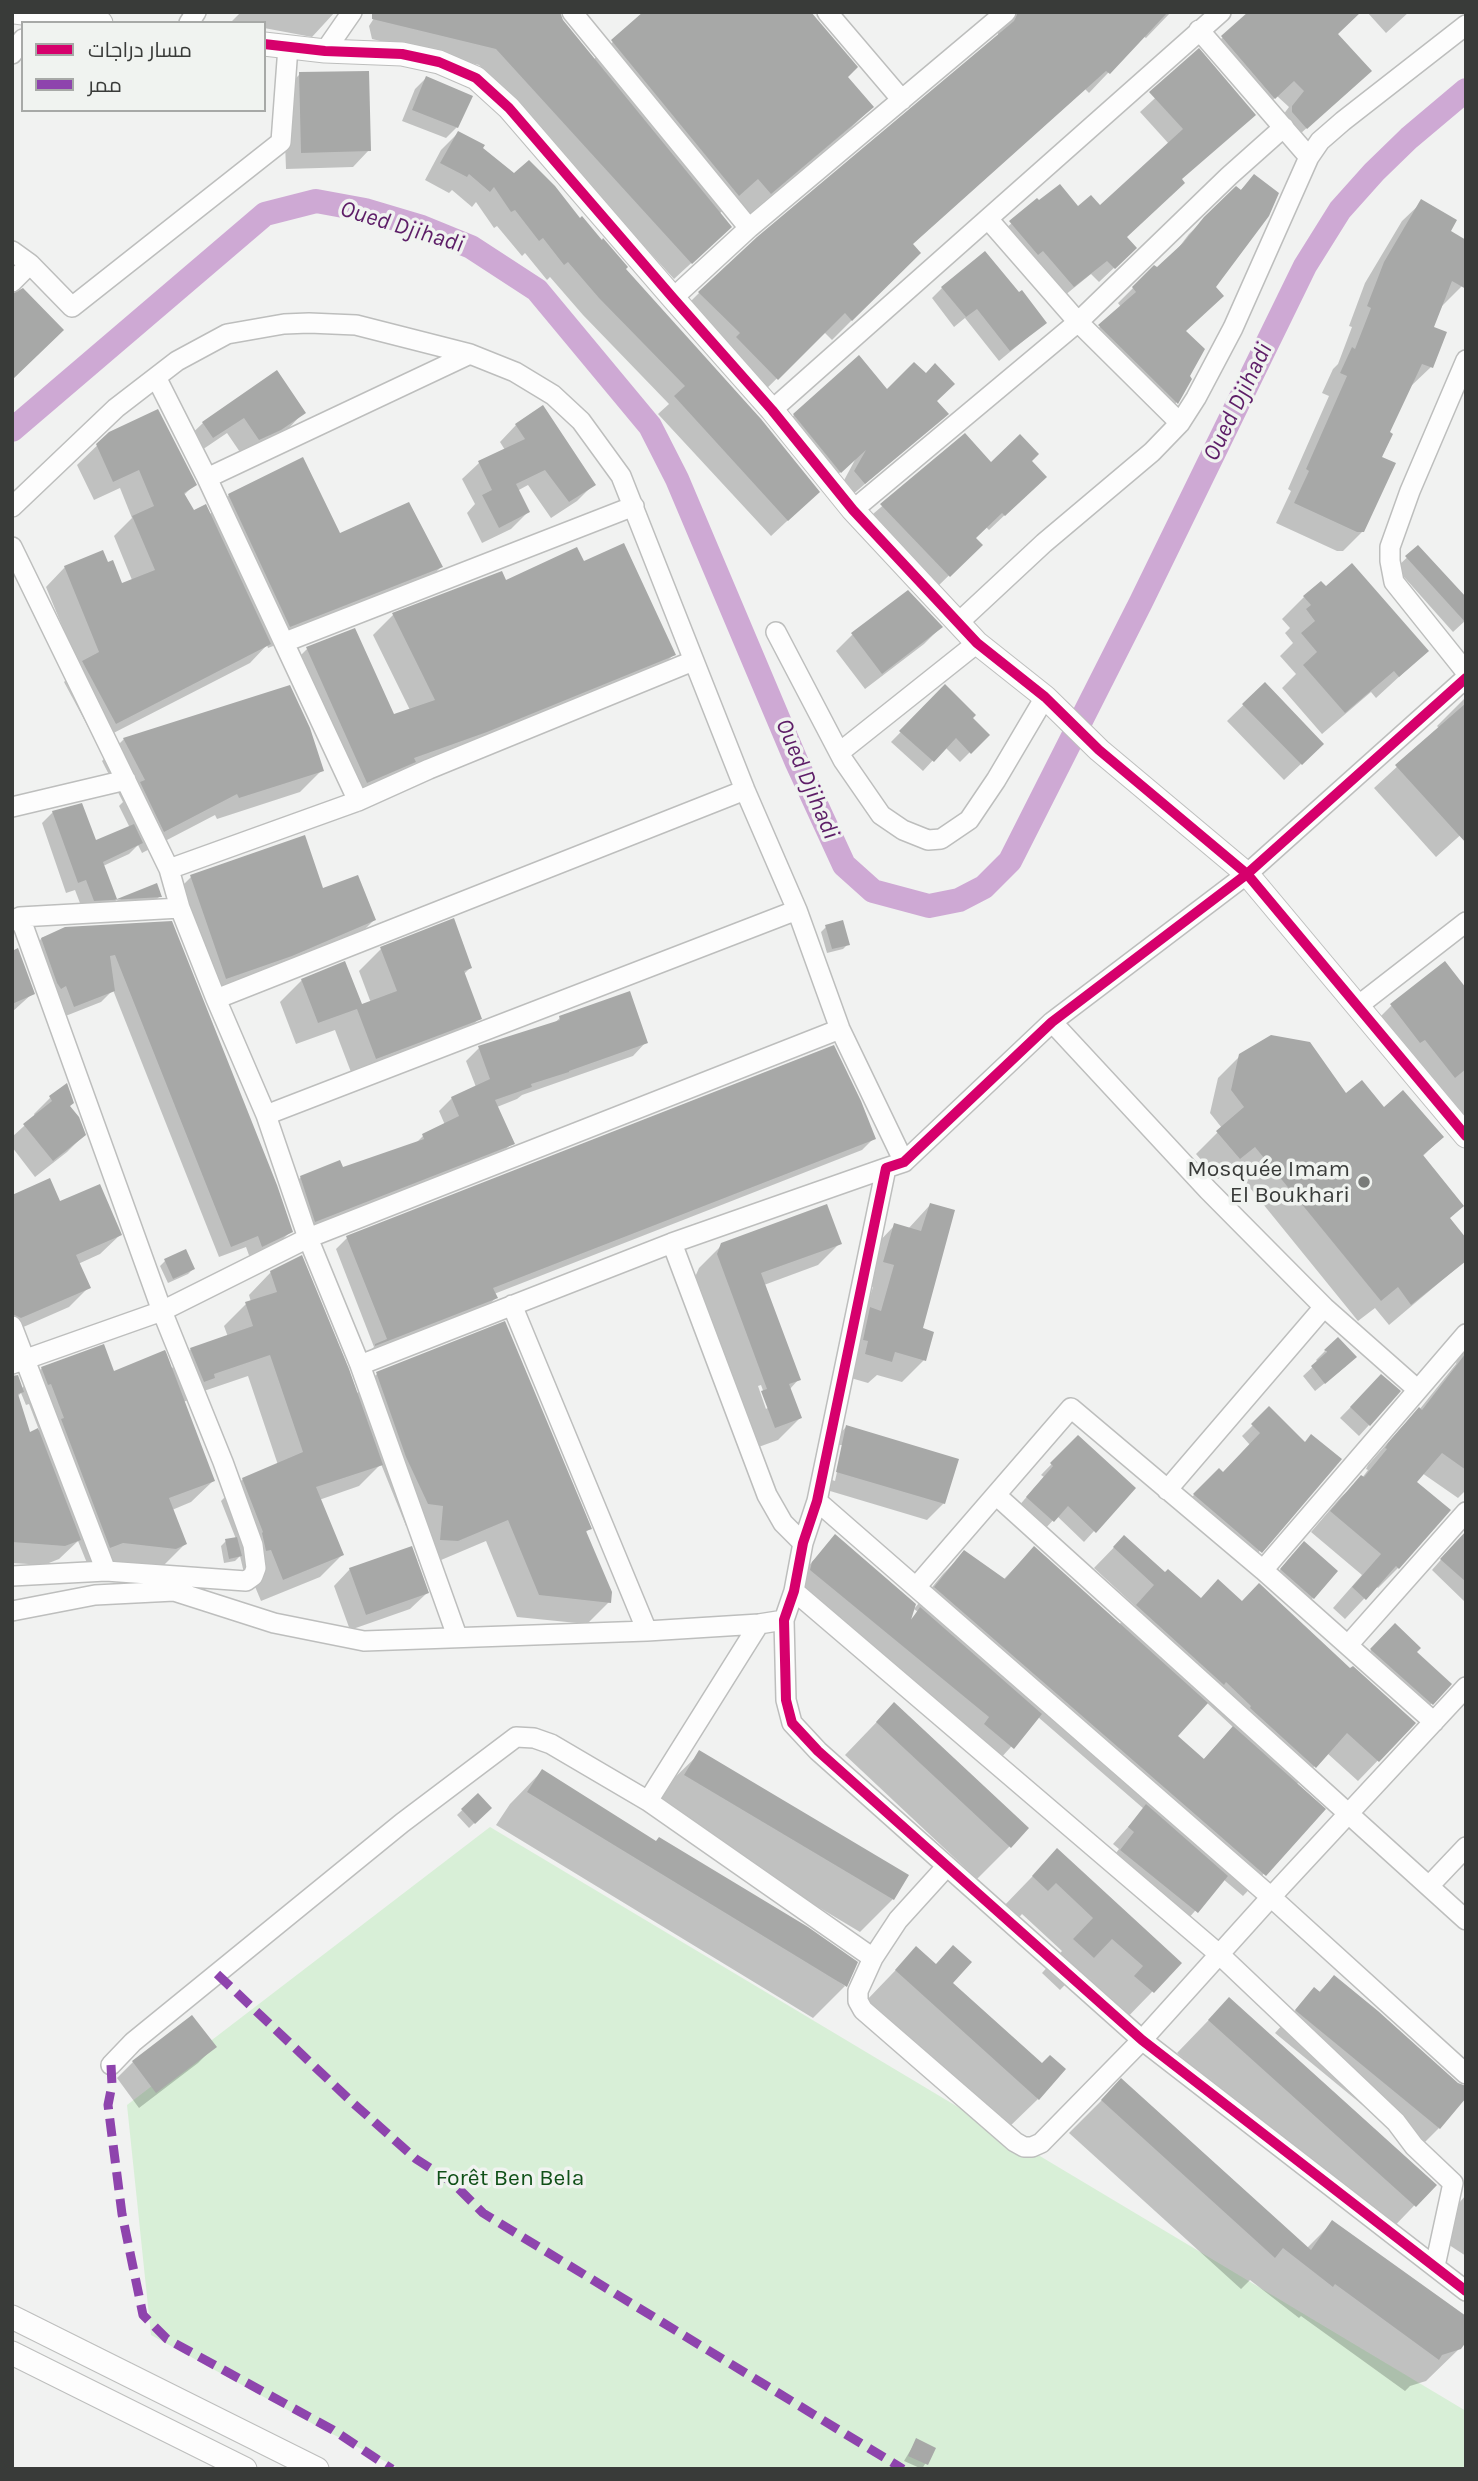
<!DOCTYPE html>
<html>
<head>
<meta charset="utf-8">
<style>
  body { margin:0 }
  #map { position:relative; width:1478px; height:2481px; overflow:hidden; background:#f1f2f1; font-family:Karla,Cairo,sans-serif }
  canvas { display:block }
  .frame { position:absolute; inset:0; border:14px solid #393b39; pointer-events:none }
  .legend { position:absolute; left:21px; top:21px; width:245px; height:91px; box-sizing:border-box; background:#f0f3f0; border:2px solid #a7a9a7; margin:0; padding:9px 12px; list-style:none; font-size:21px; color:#393b39 }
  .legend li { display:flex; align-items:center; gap:14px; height:35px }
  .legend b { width:35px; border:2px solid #a7a9a7 }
</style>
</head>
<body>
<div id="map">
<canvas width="1478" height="2481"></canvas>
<div class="frame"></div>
<ul class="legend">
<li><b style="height:9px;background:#d6006c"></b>مسار دراجات</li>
<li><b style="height:9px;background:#8e44ad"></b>ممر</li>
</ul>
</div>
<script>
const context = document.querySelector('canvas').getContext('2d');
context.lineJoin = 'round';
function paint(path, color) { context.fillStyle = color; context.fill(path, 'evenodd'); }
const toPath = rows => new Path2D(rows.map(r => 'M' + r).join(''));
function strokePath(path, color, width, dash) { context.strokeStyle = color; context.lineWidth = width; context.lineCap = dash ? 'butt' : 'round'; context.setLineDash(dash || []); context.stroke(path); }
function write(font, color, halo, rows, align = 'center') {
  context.font = font + ' Karla,sans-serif'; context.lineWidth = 7; context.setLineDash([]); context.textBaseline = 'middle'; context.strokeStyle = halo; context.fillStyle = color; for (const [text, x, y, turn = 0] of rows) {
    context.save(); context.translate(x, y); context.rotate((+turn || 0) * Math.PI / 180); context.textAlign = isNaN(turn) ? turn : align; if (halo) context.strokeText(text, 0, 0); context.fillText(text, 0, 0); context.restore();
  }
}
paint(toPath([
  [490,1827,1466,2411,1466,2469,400,2469,313,2424,151,2335,127,2105]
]), '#d8efd7');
paint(toPath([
  [241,12,335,12,312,37,264,28,264,23,232,21],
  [378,12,561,20,593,60,646,12,846,77,872,107,850,129,748,215,735,200,719,214,713,243,674,279,479,65,372,39,369,26],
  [1015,12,1171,12,1146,38,1143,36,1089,93,1085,89,911,245,919,253,832,340,824,332,757,398,679,313,699,293,998,37,998,30],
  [1250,12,1336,34,1370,71,1290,143,1277,123,1289,107,1277,96,1258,113,1206,53],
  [1367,12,1409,12,1386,33],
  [1202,55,1180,180,1125,238,1135,248,1099,282,1091,274,1059,300,996,237,1037,201,1077,208,1100,208,1169,144,1140,112],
  [300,74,369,150,353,167,286,169,283,91],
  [426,78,457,127,446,138,402,121,415,89],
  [458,133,481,148,624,269,801,508,771,536,658,414,669,404,583,315,550,277,547,280,525,253,522,256,497,226,494,228,476,202,472,207,452,190,449,193,425,180,441,150],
  [1254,176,1214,287,1184,331,1188,376,1190,379,1176,403,1162,417,1085,341,1121,307,1118,303,1133,288,1154,268,1156,270,1173,255,1189,234,1237,188,1240,191],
  [1422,202,1448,232,1462,286,1442,306,1431,328,1431,367,1411,386,1409,386,1387,433,1363,531,1343,551,1337,551,1276,523,1291,491,1288,489,1329,396,1322,393,1333,369,1338,364,1352,327,1349,326,1365,283,1402,221],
  [942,288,1045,323,999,361,965,318,954,327,932,298],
  [276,373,303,413,287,430,242,455,227,433,196,454,186,439,203,423],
  [887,392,935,401,946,414,851,496,841,486,856,458,826,485,781,429,794,415],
  [516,425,594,484,577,501,551,518,528,485,517,491,528,512,511,529,482,543,467,513,475,504,462,479,479,463,505,450,500,442],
  [110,433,195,484,183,496,193,513,209,515,229,495,340,535,441,567,419,589,268,648,267,645,250,663,96,742,64,682,79,667,46,587,65,567,121,585,132,580,114,536,132,518,120,488,94,500,77,465],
  [965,435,991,465,1030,461,1029,492,989,530,986,527,974,538,980,545,933,591,866,520],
  [1418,547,1466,620,1453,632,1396,568],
  [583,564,674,654,654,675,347,802,287,669,307,649,393,716,410,710,373,635,393,615,501,573,505,582],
  [1304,597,1427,651,1376,698,1371,692,1322,734,1282,688,1296,674,1280,656,1293,643,1285,633,1290,628,1282,619],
  [941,627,924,644,865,689,836,651,852,635],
  [1265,684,1322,744,1284,780,1227,721],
  [945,687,987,735,960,762,945,747,923,771,891,742],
  [1466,697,1466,830,1436,857,1374,788,1439,728,1437,726],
  [124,739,322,770,300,792,217,819,215,815,142,853,138,845,129,854,103,866,116,901,156,886,160,896,149,907,83,911,75,890,66,893,42,823,53,812,95,843,130,828,119,806,123,802,102,761],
  [191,877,322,890,374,920,361,933,213,991,178,890],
  [170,923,291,1231,279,1243,250,1258,246,1247,219,1257,113,990,101,1002,63,1017,31,949,43,937],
  [826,927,848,944,843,949,827,953,821,932],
  [381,949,470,968,463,975,480,1018,457,1040,354,1080,335,1030,296,1044,280,1002,302,980,361,1007,371,1003,359,971],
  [12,953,33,993,12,1012],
  [1466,992,1466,1132,1373,1024,1391,1006],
  [560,1018,646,1042,633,1056,522,1095,517,1099,497,1107,512,1143,499,1156,302,1234,288,1190,301,1177,342,1169,414,1145,423,1136,445,1125,439,1111,452,1098,476,1087,466,1061,479,1048,553,1024],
  [1240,1056,1384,1109,1442,1137,1422,1157,1466,1260,1389,1325,1375,1308,1358,1321,1233,1167,1218,1179,1196,1154,1222,1128,1210,1113,1218,1078],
  [50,1098,68,1106,84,1135,67,1152,35,1177,12,1147,12,1137,35,1116,34,1114],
  [874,1138,862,1150,494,1294,496,1298,484,1309,366,1355,374,1347,336,1249,347,1238],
  [12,1197,59,1203,120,1235,100,1254,78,1264,89,1287,69,1307,12,1332],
  [930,1205,920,1330,924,1360,902,1382,877,1375,868,1383,844,1376,873,1287,862,1284,873,1248,895,1225,908,1229],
  [840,1243,818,1265,764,1285,799,1379,789,1390,800,1418,778,1440,753,1449,740,1414,745,1409,695,1277,699,1268,722,1245],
  [761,1385,769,1407,766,1409,758,1386],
  [185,1252,193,1269,188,1274,168,1283,160,1266,165,1261],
  [271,1272,356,1394,377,1374,505,1324,589,1529,585,1533,609,1602,587,1624,517,1617,486,1541,434,1563,418,1561,422,1527,406,1526,381,1464,359,1486,319,1500,342,1555,320,1577,261,1601,249,1572,244,1573,240,1556,235,1561,224,1563,221,1546,226,1541,236,1539,221,1501,243,1479,278,1465,248,1376,198,1393,191,1399,183,1402,213,1481,191,1502,172,1510,185,1544,164,1565,153,1569,89,1568,78,1541,59,1559,44,1565,12,1563,12,1377,21,1389,42,1368,113,1373,170,1370,191,1349,228,1337,224,1326,246,1304,251,1302,249,1295],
  [21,1393,26,1405,29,1404,39,1430,29,1434,17,1397],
  [1466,1346,1466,1490,1458,1498,1422,1473,1414,1482,1398,1568,1378,1588,1376,1586,1345,1619,1333,1608,1362,1575,1311,1532,1341,1497,1362,1478,1368,1470,1366,1469,1368,1465,1399,1430,1419,1410,1456,1364,1458,1353],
  [1325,1351,1346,1366,1315,1391,1303,1376,1318,1362,1316,1360],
  [1381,1376,1369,1425,1359,1436,1340,1418],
  [1269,1409,1304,1444,1340,1459,1250,1562,1184,1505,1219,1470,1222,1474,1250,1445,1242,1436],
  [846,1427,944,1503,927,1520,820,1488,830,1444],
  [839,1445,843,1445,835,1481,832,1480],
  [1078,1437,1133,1488,1084,1542,1057,1516,1043,1531,1017,1508,1044,1477,1041,1475],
  [835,1537,909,1621,918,1612,914,1609,943,1574,964,1553,1003,1580,1034,1548,1119,1625,1135,1606,1094,1568,1124,1537,1165,1574,1200,1600,1241,1603,1350,1670,1414,1723,1358,1781,1327,1753,1296,1785,1323,1810,1243,1896,1223,1879,1180,1928,1105,1868,1119,1849,1113,1844,1144,1809,1038,1717,990,1770,790,1586],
  [1206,1702,1233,1727,1203,1760,1176,1737],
  [1466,1541,1466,1603,1432,1570,1452,1547],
  [1293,1554,1313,1598,1302,1609,1271,1581],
  [350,1569,427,1593,410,1609,350,1630,334,1586],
  [1395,1626,1414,1652,1432,1703,1421,1714,1361,1660],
  [894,1704,1027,1829,977,1879,845,1755],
  [700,1753,906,1876,893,1899,860,1932,653,1808,667,1785],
  [542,1771,845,1986,813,2018,496,1825,510,1804],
  [478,1795,490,1808,469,1828,457,1815],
  [1057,1851,1180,1963,1120,2025,1103,2009,1111,2000,1079,1970,1060,1990,1042,1973,1062,1951,1022,1914,1014,1923,1000,1910],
  [916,1949,951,1983,1038,2099,1005,2131,864,2003],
  [1334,1977,1439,2128,1417,2150,1275,2033,1314,1990,1318,1993],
  [1229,1999,1434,2185,1382,2239,1177,2053],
  [214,2047,198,2063,139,2108,117,2078,133,2062],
  [1121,2081,1306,2249,1333,2222,1460,2348,1426,2381,1410,2386,1405,2391,1301,2316,1299,2318,1250,2280,1241,2289,1069,2133],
  [1466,2195,1466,2256,1443,2241,1451,2212],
  [916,2441,934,2449,922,2469,904,2461]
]), '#0003');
strokePath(toPath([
  [12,430,265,214,316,201,365,210,422,227,471,247,537,290,650,426,677,479,797,763,844,865,873,891,929,906,959,900,984,887,1010,861,1141,602,1305,266,1340,210,1374,172,1409,138,1466,90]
]), '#cea9d4', 24);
paint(toPath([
  [372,12,560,12,563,20,732,227,692,264,496,49,372,19],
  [643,12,811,12,858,67,848,77,874,107,771,194,758,179,739,196,611,40],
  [1018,12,1168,12,1110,74,1106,71,913,244,921,253,852,321,845,313,778,380,736,337,740,333,698,292,757,237,1014,21],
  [1248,12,1361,12,1338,34,1372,71,1307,129,1292,112,1292,106,1304,91,1294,81,1275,99,1221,36],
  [1199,48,1256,115,1182,179,1185,183,1127,237,1137,248,1115,269,1107,261,1074,287,1043,251,1038,255,1009,221,1037,198,1039,200,1060,184,1078,206,1091,195,1100,205,1183,129,1149,92],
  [369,71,371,151,301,153,299,72],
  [426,76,473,96,458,128,412,110],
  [458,131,485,145,483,148,514,173,529,160,555,186,580,218,582,216,602,240,603,238,628,267,626,269,761,419,820,492,788,521,674,396,685,386,599,298,568,262,564,265,543,238,539,241,515,210,511,212,494,187,490,192,469,174,467,177,440,163],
  [1254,174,1279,193,1269,216,1216,287,1224,296,1186,331,1205,349,1190,376,1192,379,1178,404,1098,325,1136,292,1132,287,1154,265,1157,267,1183,243,1204,217,1236,186,1241,190],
  [1421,199,1457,220,1451,231,1466,240,1466,289,1452,281,1434,327,1447,332,1433,368,1422,364,1390,432,1393,434,1382,457,1396,463,1364,532,1357,532,1294,503,1309,471,1306,469,1347,376,1340,373,1352,347,1355,349,1371,308,1367,306,1384,262],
  [985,251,1019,292,1022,290,1047,323,1010,351,977,309,966,317,941,287],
  [23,288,64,330,12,380,12,294],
  [859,355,887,389,914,362,926,373,935,363,955,384,937,401,949,414,865,484,854,471,866,450,841,473,793,414],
  [277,370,306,413,281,430,259,440,244,418,213,438,202,422],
  [543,405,596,485,569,502,545,470,516,484,530,512,499,528,482,495,492,490,478,461,525,439,515,424],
  [158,409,197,485,184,493,194,510,206,504,271,644,116,724,82,661,99,652,64,566,103,550,108,562,113,560,122,583,155,570,132,516,154,506,139,470,113,482,96,444,109,432],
  [965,433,991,462,1020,434,1039,454,1032,461,1047,477,1005,516,1002,513,976,538,983,545,950,577,880,504],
  [303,457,340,533,409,502,443,567,290,627,228,494],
  [624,543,676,655,487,732,414,758,416,762,367,783,306,647,355,628,394,714,435,700,392,613,502,571,506,580,577,547,584,561],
  [1418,545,1466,597,1466,623,1405,556],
  [1352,563,1429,651,1399,677,1394,671,1345,713,1303,665,1317,652,1301,633,1315,621,1306,609,1311,605,1303,596,1321,581,1326,586],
  [908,590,943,627,882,674,851,633],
  [1265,682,1324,744,1302,765,1242,704],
  [945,684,976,715,973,718,990,735,971,754,956,738,934,762,899,731],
  [290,685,310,728,324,771,239,798,237,794,164,832,140,782,145,780,123,738],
  [1466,703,1466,843,1395,765],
  [82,803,96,840,134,824,143,843,103,862,117,899,157,883,162,897,94,901,86,880,78,883,52,811],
  [305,835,323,888,358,875,376,920,292,956,226,979,190,875],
  [454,918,472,968,464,971,482,1019,376,1059,357,1009,318,1023,301,979,345,961,362,1004,397,991,380,947],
  [843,920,850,945,832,949,825,925],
  [172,921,277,1185,293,1232,262,1247,258,1236,231,1247,115,955,110,956,115,991,74,1007,66,986,61,989,57,983,41,938,65,927],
  [18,948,35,994,12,1004,12,951],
  [1445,961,1466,988,1466,1069,1455,1078,1425,1040,1420,1043,1390,1004],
  [630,991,648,1043,569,1071,569,1072,531,1084,532,1087,495,1100,515,1144,315,1222,300,1176,340,1160,343,1167,424,1139,422,1134,459,1116,451,1097,490,1079,478,1046,560,1020,559,1016],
  [1271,1035,1310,1042,1346,1093,1362,1080,1384,1107,1403,1090,1444,1137,1423,1155,1464,1206,1450,1218,1466,1238,1466,1261,1411,1305,1398,1287,1381,1301,1255,1147,1240,1159,1216,1131,1244,1107,1231,1090,1239,1054],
  [834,1045,861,1101,876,1139,493,1288,498,1298,375,1346,375,1344,387,1339,346,1236],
  [67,1083,74,1103,70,1106,79,1117,86,1135,53,1161,23,1124,52,1101,49,1096],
  [50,1178,60,1201,100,1184,122,1235,76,1255,91,1288,21,1318,12,1314,12,1195],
  [930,1203,955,1210,923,1328,934,1332,926,1361,895,1352,892,1362,865,1354,868,1341,863,1340,870,1307,881,1311,894,1265,883,1262,894,1223,921,1231],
  [827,1204,842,1244,761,1273,801,1380,789,1384,802,1418,775,1428,761,1391,767,1389,717,1254,721,1243],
  [186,1249,195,1269,173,1279,164,1259],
  [302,1255,349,1369,383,1465,316,1487,344,1555,283,1580,271,1550,266,1551,262,1533,263,1532,242,1478,303,1452,270,1355,214,1374,215,1378,204,1382,190,1348,253,1326,245,1302,277,1292,270,1271],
  [505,1321,592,1529,586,1531,612,1592,611,1603,539,1595,508,1520,458,1541,440,1540,443,1506,428,1504,406,1457,376,1372],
  [1338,1337,1357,1357,1325,1384,1311,1366,1327,1352,1324,1350],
  [104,1344,114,1371,165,1350,166,1352,215,1481,169,1498,187,1544,176,1549,123,1543,110,1548,61,1419,64,1418,51,1384,48,1385,41,1367],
  [1466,1353,1466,1470,1442,1453,1417,1482,1451,1510,1399,1569,1396,1566,1366,1600,1352,1587,1381,1554,1330,1511,1361,1475,1364,1477,1387,1449,1385,1448,1388,1443,1419,1407,1422,1410],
  [1381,1374,1401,1391,1370,1426,1350,1407],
  [18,1375,24,1392,18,1394,30,1432,38,1428,81,1540,65,1546,12,1542,12,1376],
  [1269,1406,1305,1442,1311,1434,1342,1459,1262,1553,1193,1494,1219,1468,1223,1472,1260,1433,1251,1424],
  [846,1425,959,1459,945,1504,836,1472],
  [1078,1435,1136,1488,1096,1533,1068,1506,1054,1522,1026,1497,1053,1466,1050,1463],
  [1466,1531,1466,1582,1440,1559],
  [835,1534,916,1604,911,1620,920,1607,1042,1714,1014,1749,984,1724,989,1717,810,1570,812,1562],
  [1124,1535,1165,1572,1168,1569,1201,1598,1218,1579,1242,1601,1259,1583,1350,1668,1353,1666,1416,1723,1379,1762,1347,1733,1316,1768,1250,1708,1251,1706,1226,1682,1224,1685,1136,1605,1154,1585,1113,1547],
  [237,1537,242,1556,229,1559,225,1539],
  [1304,1541,1338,1571,1314,1599,1280,1569],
  [412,1546,429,1593,366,1615,349,1568],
  [1034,1546,1208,1703,1178,1736,1204,1759,1233,1726,1326,1809,1266,1876,934,1587,964,1550,1005,1579],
  [1395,1623,1421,1648,1417,1652,1452,1684,1433,1705,1370,1649],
  [894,1702,1029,1828,1011,1848,876,1722],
  [699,1750,909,1875,894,1900,684,1775],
  [542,1769,656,1841,659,1837,808,1927,858,1962,847,1987,527,1792],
  [478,1793,492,1808,475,1824,461,1809],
  [1146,1804,1228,1876,1198,1913,1120,1850,1134,1832,1128,1827],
  [1057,1848,1182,1963,1154,1993,1134,1976,1143,1966,1112,1939,1094,1958,1073,1939,1093,1918,1056,1883,1048,1891,1032,1876],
  [953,1945,972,1962,953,1983,1042,2063,1050,2055,1066,2069,1039,2100,895,1970,916,1946,936,1964],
  [1334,1975,1378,2011,1458,2083,1466,2086,1466,2098,1440,2129,1295,2010,1314,1987,1320,1992],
  [1229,1997,1437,2185,1416,2207,1208,2020],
  [192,2015,217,2047,156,2093,132,2061],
  [1121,2078,1311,2250,1332,2220,1466,2316,1466,2342,1461,2349,1442,2355,1439,2360,1335,2284,1333,2287,1283,2248,1275,2258,1101,2100],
  [916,2438,936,2448,928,2465,908,2456]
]), '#a7a8a7');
const minor = toPath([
  [572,12,749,228],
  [827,12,902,100],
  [189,23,196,12],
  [1199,30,1309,157],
  [325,51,352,12],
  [12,54,23,39],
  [988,219,1078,322,1180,423],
  [12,251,30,264,12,282],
  [30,264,72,307,281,142,288,47],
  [673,298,749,228,1006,12],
  [1466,360,1410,491,1390,547,1390,561,1394,582,1466,672],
  [157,379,207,478,358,801],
  [772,410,1221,12],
  [207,478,470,354],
  [12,507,116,408,177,361,227,334,284,324,309,323,356,325,470,354,515,372,553,395,581,421,621,476,745,790,797,910],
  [853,510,1078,322,1229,176,1284,127],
  [12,547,169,869,180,908,216,999,266,1115,308,1238,360,1365,457,1636],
  [958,623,1044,543,1152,452,1180,423,1196,398,1233,328,1309,157,1320,141,1343,121,1466,25],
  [776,632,843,760,881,815,903,830,928,840,941,839,969,820,996,780,1045,697],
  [285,642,634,506],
  [1466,678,1247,874,1052,1022,904,1162,886,1168,817,1501,803,1543,794,1591,784,1620,786,1700,792,1723,818,1751,1142,2040,1466,2291],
  [840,752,977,643],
  [12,807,126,780],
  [169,869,358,801,429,769,693,661],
  [12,921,20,917,180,908],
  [216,999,745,790],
  [1359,1005,1466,922],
  [1052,1022,1208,1190,1324,1307],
  [266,1115,797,910,840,1029,904,1162],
  [672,1243,767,1495,783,1523,803,1543],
  [512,1305,647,1631],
  [12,1326,106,1571],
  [12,1364,162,1311,308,1238,840,1029],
  [360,1365,672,1243,886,1168],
  [1167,1490,1324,1307,1418,1390],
  [996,1495,1466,1920],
  [817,1501,1271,1897,1466,2074],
  [1263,1570,1466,1334],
  [12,1576,106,1571,246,1581,253,1576,256,1568,253,1545,223,1462,162,1311,20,917],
  [916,1587,1071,1408,1263,1570,1434,1722],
  [794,1591,1220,1955,1396,2122,1414,2146,1453,2183,1435,2266],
  [12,1611,95,1595,174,1591,274,1623,364,1641,647,1631,759,1624,784,1620],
  [1348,1645,1466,1512],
  [648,1801,759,1624],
  [947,1866,898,1920,873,1958,858,1991,858,2001,863,2010,1015,2142,1024,2147,1032,2147,1041,2143,1142,2040,1271,1897,1466,1687],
  [1429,1886,1466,1847],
  [111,2065,133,2042,402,1823,516,1737,534,1738,551,1744,648,1801,873,1958]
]);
const tertiary = toPath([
  [15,12,101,23],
  [264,44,325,51,402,54,439,62,476,78,509,108,673,298,772,410,853,510,977,643,1045,697,1099,750,1247,874,1466,1136],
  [12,2317,317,2469],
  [12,2353,245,2469]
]);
strokePath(minor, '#bdbebd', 22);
strokePath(tertiary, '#bdbebd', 25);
strokePath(minor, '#fdfdfd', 19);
strokePath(tertiary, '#fdfdfd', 23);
strokePath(toPath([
  [217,1974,353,2103,416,2159,452,2182,483,2213,903,2469],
  [111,2065,112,2085,108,2105,122,2214,143,2315,167,2339,333,2430,392,2469]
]), '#8e44ad', 9, [18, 9]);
strokePath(toPath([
  [264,44,325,51,402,54,439,62,476,78,509,108,673,298,772,410,853,510,977,643,1045,697,1099,750,1247,874,1466,1136],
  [1466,678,1247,874,1052,1022,904,1162,886,1168,817,1501,803,1543,794,1591,784,1620,786,1700,792,1723,818,1751,1142,2040,1466,2291]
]), '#d6006c', 10);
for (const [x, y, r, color] of [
  [1364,1182,7,"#797b79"]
]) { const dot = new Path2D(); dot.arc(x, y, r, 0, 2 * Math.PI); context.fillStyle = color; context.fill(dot); strokePath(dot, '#f0f3f0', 2.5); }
write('23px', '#393b39', '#f0f3f0', [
  ["Mosquée Imam",1350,1169],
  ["El Boukhari",1350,1195]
], 'right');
write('23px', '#105018', '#f0f3f0', [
  ["Forêt Ben Bela",510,2178]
]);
write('italic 24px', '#5d1d67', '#f0f3f0', [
  ["Oued Djihadi",402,227,17],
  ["Oued Djihadi",1238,402,-64],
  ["Oued Djihadi",807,779,67]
]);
</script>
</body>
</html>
